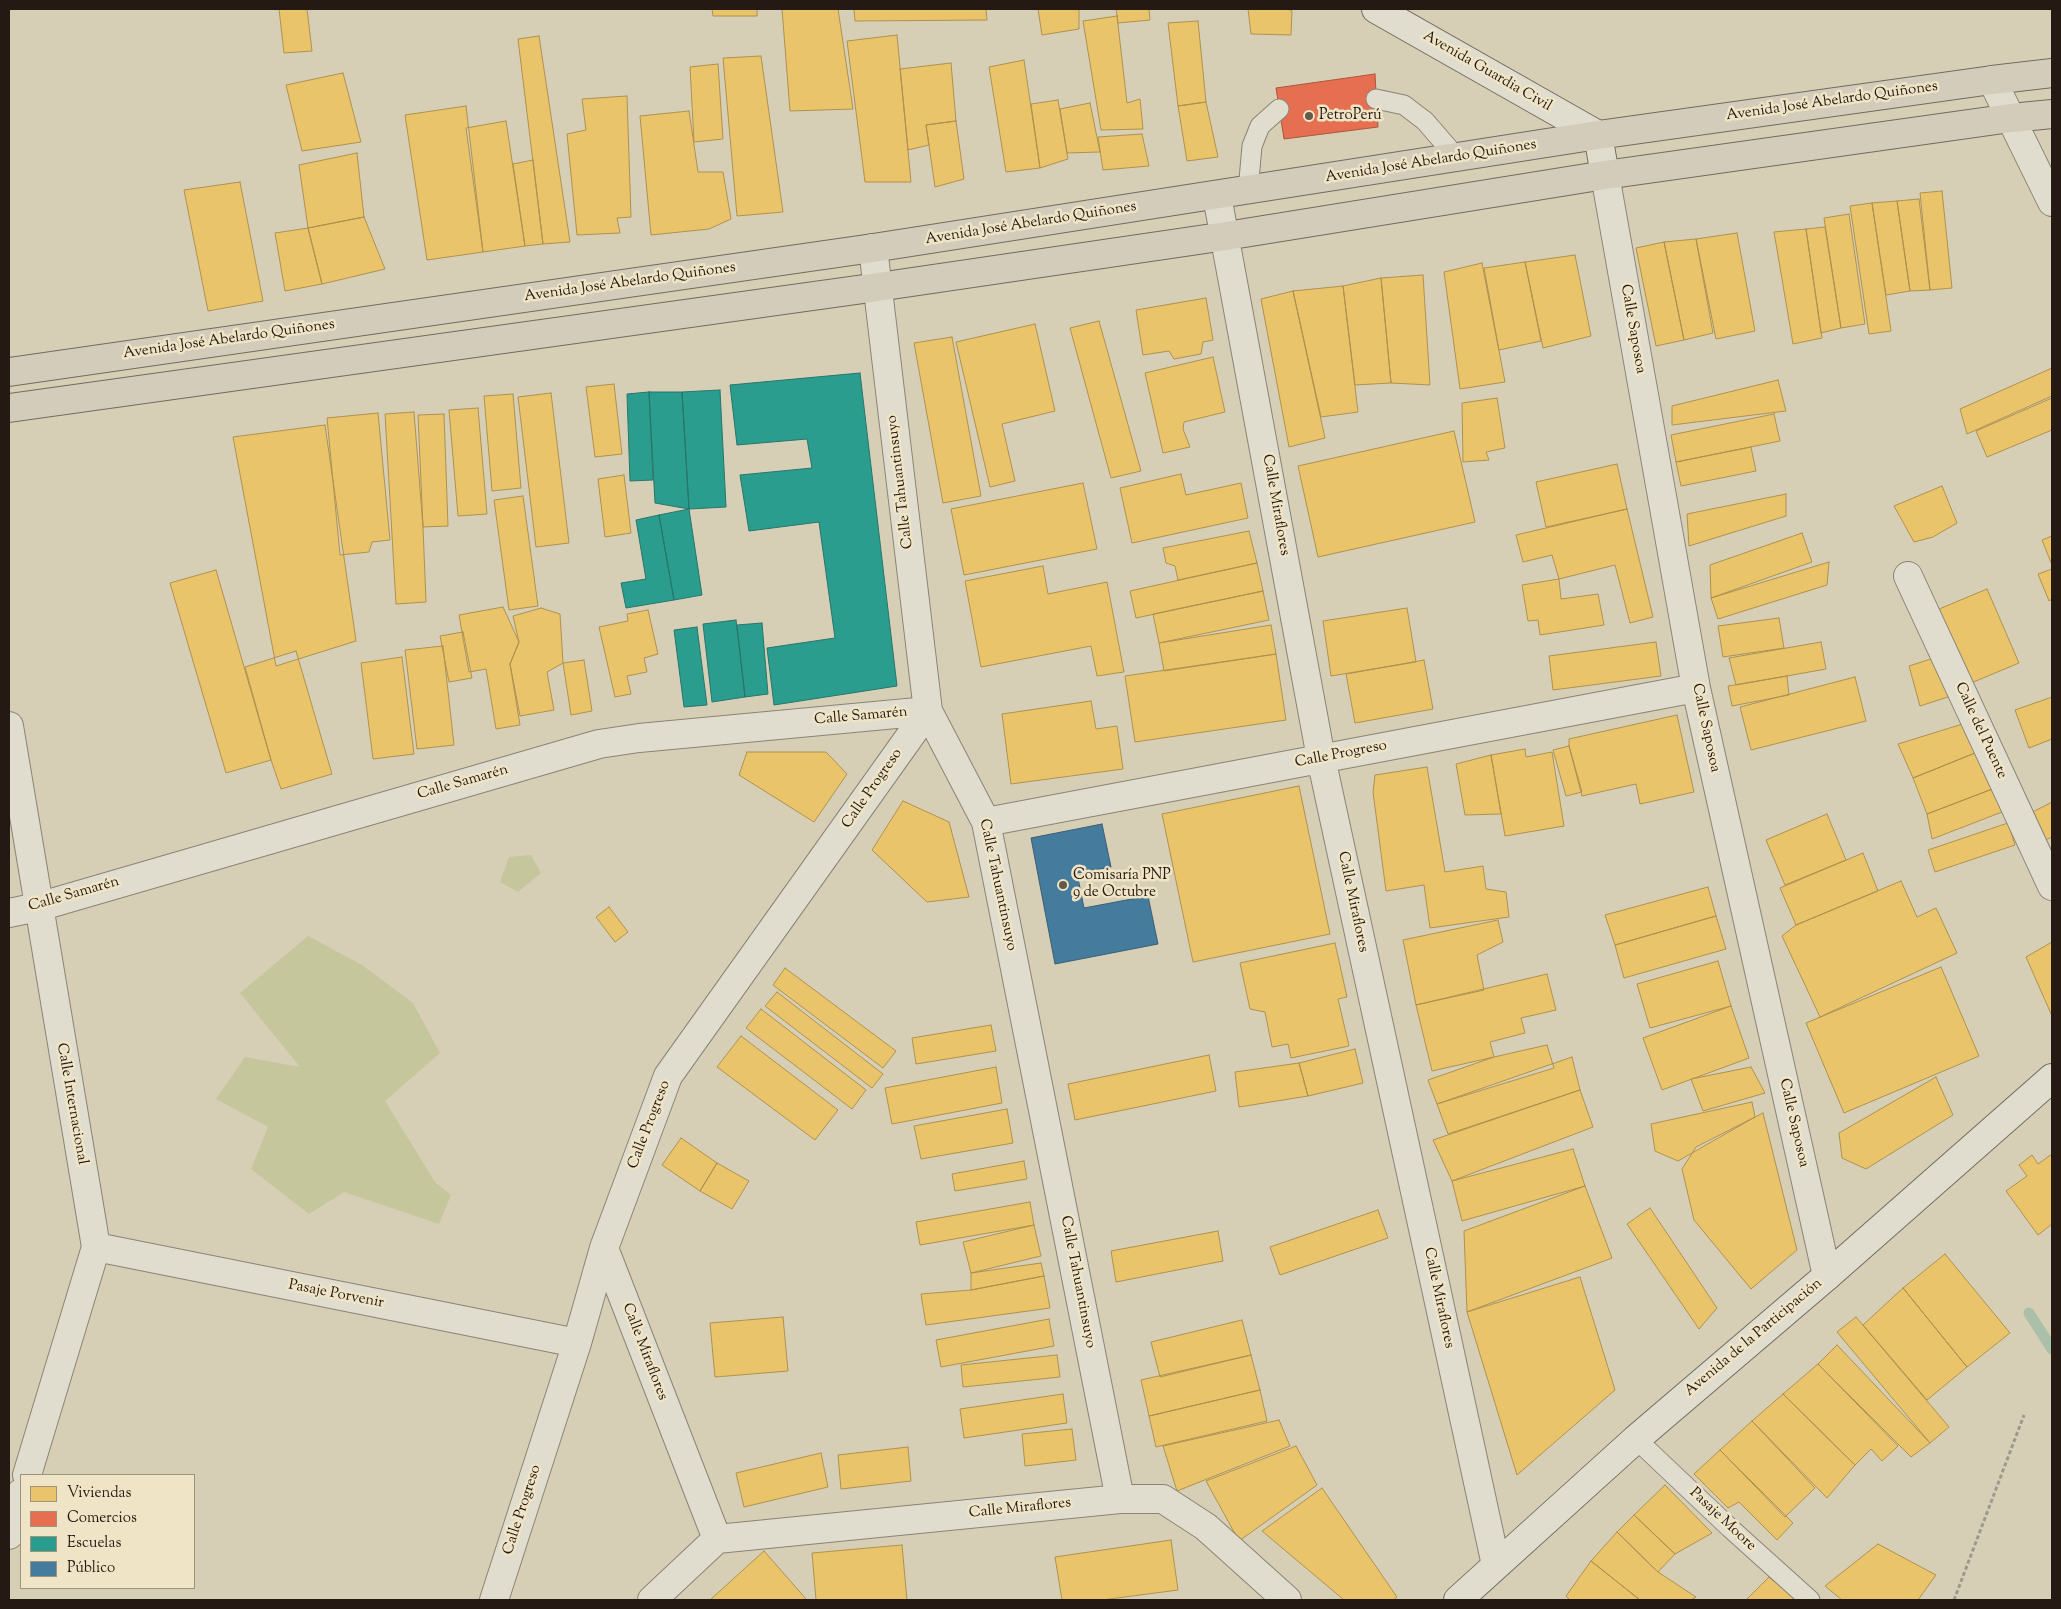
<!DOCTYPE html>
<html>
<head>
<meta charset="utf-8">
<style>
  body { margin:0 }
  #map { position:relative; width:2061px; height:1609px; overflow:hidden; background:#d7cfb5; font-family:"Sorts Mill Goudy",serif }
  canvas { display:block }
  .frame { position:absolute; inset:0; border:10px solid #241913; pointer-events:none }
  .legend { position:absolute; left:20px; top:1474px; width:175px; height:115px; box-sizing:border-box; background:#efe4c5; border:1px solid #9e937e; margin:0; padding:6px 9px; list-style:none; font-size:15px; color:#241913 }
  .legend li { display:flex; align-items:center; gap:10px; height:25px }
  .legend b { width:25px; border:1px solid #9e937e }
</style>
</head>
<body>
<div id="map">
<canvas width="2061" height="1609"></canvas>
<div class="frame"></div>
<ul class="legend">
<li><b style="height:14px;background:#e9c46a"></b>Viviendas</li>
<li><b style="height:14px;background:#e76f51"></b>Comercios</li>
<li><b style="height:14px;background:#2a9d8f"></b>Escuelas</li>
<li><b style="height:14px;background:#457b9d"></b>Público</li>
</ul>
</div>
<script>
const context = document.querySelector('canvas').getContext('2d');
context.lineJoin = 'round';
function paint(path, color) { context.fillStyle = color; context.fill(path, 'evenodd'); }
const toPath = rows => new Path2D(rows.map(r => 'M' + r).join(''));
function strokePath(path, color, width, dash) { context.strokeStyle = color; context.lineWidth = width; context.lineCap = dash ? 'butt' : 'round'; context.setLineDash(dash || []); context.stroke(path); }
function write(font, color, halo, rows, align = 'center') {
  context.font = font + ' "Sorts Mill Goudy",serif'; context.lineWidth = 5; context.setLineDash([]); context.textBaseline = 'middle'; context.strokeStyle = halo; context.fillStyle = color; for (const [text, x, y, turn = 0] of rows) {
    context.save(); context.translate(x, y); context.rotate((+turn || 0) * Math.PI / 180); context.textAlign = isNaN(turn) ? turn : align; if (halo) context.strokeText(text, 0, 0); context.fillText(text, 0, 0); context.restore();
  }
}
paint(toPath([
  [531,855,541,873,518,892,500,882,509,857],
  [308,936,362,965,413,1003,440,1053,385,1101,435,1182,451,1195,439,1224,344,1192,309,1214,251,1169,268,1127,216,1099,245,1057,300,1067,240,993]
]), '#c5c69b');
const homes = toPath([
  [279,9,307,9,312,51,284,53,279,9],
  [712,9,757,9,757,16,713,16,712,9],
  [782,9,838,9,853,109,790,111,782,9],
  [854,9,986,9,987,20,855,21,854,9],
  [1038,9,1079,9,1079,29,1042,35,1038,9],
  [1116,9,1149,9,1150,20,1118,23,1116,9],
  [1248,9,1288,9,1292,11,1291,35,1251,34,1248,9],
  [1117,16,1127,103,1140,99,1143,129,1101,130,1083,21,1117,16],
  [1198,21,1206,102,1178,106,1168,23,1198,21],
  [897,35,911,182,865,182,847,41,897,35],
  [539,36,570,242,543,244,518,39,539,36],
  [761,56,783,212,737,216,723,58,761,56],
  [1024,60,1040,168,1006,172,989,67,1024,60],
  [951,63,956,121,926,125,929,145,908,150,900,69,951,63],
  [718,64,723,139,694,142,690,67,718,64],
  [343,73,361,142,302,151,286,85,343,73],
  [627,96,631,217,617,218,620,233,577,235,567,134,586,130,582,99,627,96],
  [1058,100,1068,159,1040,168,1031,104,1058,100],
  [1206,102,1218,157,1187,161,1178,106,1206,102],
  [1090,103,1100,152,1067,153,1060,109,1090,103],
  [466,106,483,252,427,260,405,115,466,106],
  [689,111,698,172,723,172,731,219,709,229,651,235,640,116,689,111],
  [506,121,525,246,483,252,466,128,506,121],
  [956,121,964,179,935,187,926,125,956,121],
  [1142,134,1149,166,1103,170,1098,137,1142,134],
  [357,153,364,217,308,228,299,165,357,153],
  [533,160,543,244,525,246,513,164,533,160],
  [240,182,263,301,208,311,184,190,240,182],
  [1942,191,1952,288,1930,290,1920,193,1942,191],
  [1919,199,1930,290,1910,291,1897,201,1919,199],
  [1897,201,1910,291,1886,295,1872,203,1897,201],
  [1872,203,1891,331,1869,334,1850,206,1872,203],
  [1849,214,1865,324,1841,328,1824,218,1849,214],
  [364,217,385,269,322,284,308,228,364,217],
  [1825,227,1841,328,1821,333,1806,229,1825,227],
  [308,228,322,284,285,291,275,233,308,228],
  [1806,229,1822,338,1793,344,1774,232,1806,229],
  [1737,233,1755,331,1716,339,1696,239,1737,233],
  [1696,239,1713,333,1684,340,1664,242,1696,239],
  [1664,242,1684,340,1656,346,1636,248,1664,242],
  [1575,255,1591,336,1543,348,1525,262,1575,255],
  [1525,262,1541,341,1499,350,1484,268,1525,262],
  [1482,263,1505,382,1460,389,1444,272,1482,263],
  [1423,275,1430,385,1391,383,1381,278,1423,275],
  [1381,278,1391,383,1355,385,1343,286,1381,278],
  [1343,286,1358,412,1321,417,1293,291,1343,286],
  [1293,291,1325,438,1289,447,1261,299,1293,291],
  [1206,298,1213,340,1203,342,1201,354,1174,359,1169,351,1143,355,1136,310,1206,298],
  [1099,321,1141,471,1111,478,1070,328,1099,321],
  [1035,324,1055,411,1002,424,1015,481,990,487,956,342,1035,324],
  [952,337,981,496,943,503,914,343,952,337],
  [1213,357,1225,412,1184,422,1183,429,1190,447,1163,453,1145,373,1213,357],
  [2052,368,2052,396,1967,434,1960,409,2052,368],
  [1778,380,1786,411,1672,425,1672,406,1778,380],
  [614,384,622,454,595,457,586,387,614,384],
  [551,393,569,543,536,547,518,397,551,393],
  [513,394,521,488,492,491,484,396,513,394],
  [1497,398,1505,448,1486,452,1489,460,1463,462,1462,403,1497,398],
  [2052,398,2052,430,1987,457,1976,431,2052,398],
  [478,408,487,514,458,516,449,410,478,408],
  [414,412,423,527,426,602,396,604,385,414,414,412],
  [378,413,390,540,372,542,369,552,340,555,327,418,378,413],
  [444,414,448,526,423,527,418,415,444,414],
  [1774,414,1780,441,1676,462,1671,435,1774,414],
  [325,425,356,641,276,666,233,437,325,425],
  [1454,431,1475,522,1318,557,1298,466,1454,431],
  [1751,447,1756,471,1681,486,1676,462,1751,447],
  [1617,464,1627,509,1546,527,1536,482,1617,464],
  [1181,474,1186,495,1241,483,1248,518,1132,543,1120,488,1181,474],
  [624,475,631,533,605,537,598,479,624,475],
  [1083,483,1097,549,964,575,951,509,1083,483],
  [1942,486,1957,523,1933,537,1914,542,1894,506,1942,486],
  [1786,494,1786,516,1689,546,1687,514,1786,494],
  [523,496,538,606,509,610,494,500,523,496],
  [1627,509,1653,617,1630,623,1615,565,1559,579,1552,555,1523,562,1516,535,1627,509],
  [1249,531,1257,563,1178,580,1175,566,1166,563,1163,548,1249,531],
  [1802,533,1812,562,1711,598,1710,565,1802,533],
  [2052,536,2052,565,2042,540,2052,536],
  [1829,562,1827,585,1718,619,1711,598,1829,562],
  [1257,563,1263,591,1136,618,1130,591,1257,563],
  [1043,566,1048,594,1107,582,1124,672,1097,676,1091,646,981,667,965,581,1043,566],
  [2052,569,2052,599,2049,601,2038,574,2052,569],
  [216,570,271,760,226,773,170,583,216,570],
  [1559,579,1561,599,1598,594,1604,625,1540,635,1538,620,1528,621,1522,585,1559,579],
  [1987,589,2019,663,1952,691,1920,617,1987,589],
  [1263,591,1269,620,1159,643,1153,614,1263,591],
  [503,607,519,642,510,664,520,725,496,729,486,669,469,672,459,615,503,607],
  [541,608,560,614,563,663,547,672,554,710,520,716,510,664,519,642,513,616,541,608],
  [1407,608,1416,662,1331,676,1323,621,1407,608],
  [648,610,658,654,644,658,647,672,627,676,631,694,615,697,599,627,628,621,627,614,648,610],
  [1779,618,1784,648,1723,657,1718,626,1779,618],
  [1271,625,1276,654,1164,671,1159,643,1271,625],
  [463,632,472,678,449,682,440,636,463,632],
  [1656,642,1661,676,1553,690,1549,656,1656,642],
  [1821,642,1826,669,1736,685,1729,658,1821,642],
  [443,646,454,745,417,749,405,650,443,646],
  [296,651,332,774,281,789,271,760,245,667,296,651],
  [1276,654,1286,720,1135,742,1125,676,1276,654],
  [402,657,414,754,373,759,361,663,402,657],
  [1937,657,1954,695,1920,706,1909,666,1937,657],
  [584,660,592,711,571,715,563,663,584,660],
  [1424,660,1433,709,1355,723,1346,674,1424,660],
  [1787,676,1789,695,1732,706,1728,686,1787,676],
  [1855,677,1866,721,1751,750,1740,707,1855,677],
  [2052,697,2052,739,2029,748,2015,710,2052,697],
  [1091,701,1096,729,1117,726,1123,769,1011,784,1002,714,1091,701],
  [1677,715,1694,792,1640,804,1636,784,1582,796,1569,746,1569,739,1677,715],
  [1969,722,1980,751,1913,778,1898,744,1969,722],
  [1569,746,1582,792,1566,796,1553,750,1569,746],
  [1525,749,1526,757,1552,752,1564,826,1505,836,1491,755,1525,749],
  [1980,751,1995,788,1927,814,1913,778,1980,751],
  [747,752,826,752,847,774,814,822,739,775,747,752],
  [1491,755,1501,814,1465,815,1456,764,1491,755],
  [1427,767,1445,872,1483,866,1486,889,1506,892,1509,917,1430,928,1424,885,1386,891,1373,792,1375,775,1427,767],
  [1299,786,1330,934,1193,962,1162,814,1299,786],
  [1995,788,2002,812,1932,839,1927,814,1995,788],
  [903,801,949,822,969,897,927,902,872,850,903,801],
  [2052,802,2052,837,2043,841,2029,814,2052,802],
  [1827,814,1846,860,1785,885,1766,840,1827,814],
  [2008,823,2015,845,1935,872,1928,850,2008,823],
  [1863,853,1878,891,1796,925,1780,888,1863,853],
  [1901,881,1917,917,1936,908,1957,953,1820,1017,1782,936,1796,925,1901,881],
  [1708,887,1716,916,1615,945,1605,915,1708,887],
  [609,907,628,932,615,942,596,917,609,907],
  [1716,916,1726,949,1624,978,1615,945,1716,916],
  [1498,920,1503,942,1477,955,1484,990,1416,1005,1403,940,1498,920],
  [2052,942,2052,1016,2026,957,2052,942],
  [1335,943,1347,997,1338,999,1349,1046,1291,1058,1288,1044,1272,1047,1265,1012,1250,1009,1240,963,1335,943],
  [1718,961,1731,1006,1650,1028,1637,984,1718,961],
  [1941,967,1979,1056,1844,1113,1806,1023,1941,967],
  [785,968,896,1051,883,1068,773,985,785,968],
  [1547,974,1556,1010,1521,1018,1525,1033,1490,1042,1494,1057,1432,1071,1416,1005,1547,974],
  [777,992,883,1074,872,1088,765,1006,777,992],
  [1731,1006,1749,1058,1662,1090,1643,1038,1731,1006],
  [761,1009,866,1090,852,1109,746,1028,761,1009],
  [991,1025,996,1051,916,1064,912,1038,991,1025],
  [741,1036,838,1110,815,1140,717,1067,741,1036],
  [1547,1045,1554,1068,1437,1104,1428,1080,1494,1057,1547,1045],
  [1355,1049,1363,1083,1308,1096,1299,1063,1355,1049],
  [1209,1055,1216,1091,1075,1120,1068,1084,1209,1055],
  [1572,1057,1580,1090,1448,1134,1437,1104,1572,1057],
  [1299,1063,1308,1096,1239,1107,1235,1072,1299,1063],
  [996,1067,1002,1103,892,1124,885,1088,996,1067],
  [1751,1067,1765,1093,1703,1111,1691,1079,1751,1067],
  [1936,1077,1953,1115,1866,1169,1842,1158,1839,1133,1936,1077],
  [1580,1090,1593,1127,1452,1181,1433,1140,1580,1090],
  [1752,1102,1755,1117,1678,1161,1655,1151,1651,1124,1752,1102],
  [1007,1109,1013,1143,921,1159,914,1126,1007,1109],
  [1763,1113,1797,1250,1751,1289,1694,1220,1682,1169,1696,1147,1763,1113],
  [681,1138,717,1163,700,1191,662,1165,681,1138],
  [1573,1149,1585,1186,1462,1221,1452,1181,1573,1149],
  [2052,1154,2052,1224,2038,1235,2006,1191,2027,1176,2019,1165,2032,1155,2038,1164,2052,1154],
  [1024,1161,1027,1179,955,1191,952,1174,1024,1161],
  [717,1163,749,1181,732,1209,700,1191,717,1163],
  [1585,1186,1612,1258,1467,1312,1464,1231,1585,1186],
  [1030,1202,1034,1225,920,1245,916,1222,1030,1202],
  [1650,1208,1717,1308,1699,1329,1627,1224,1650,1208],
  [1378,1210,1388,1238,1280,1275,1270,1247,1378,1210],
  [1034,1225,1041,1256,971,1273,963,1242,1034,1225],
  [1218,1231,1223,1261,1116,1282,1111,1251,1218,1231],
  [1945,1254,2010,1333,1967,1367,1903,1288,1945,1254],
  [1041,1263,1044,1276,971,1290,971,1273,1041,1263],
  [1044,1276,1050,1308,926,1325,921,1294,971,1290,1044,1276],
  [1580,1277,1615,1390,1517,1475,1467,1312,1580,1277],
  [1903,1288,1967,1367,1927,1400,1863,1325,1903,1288],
  [783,1317,788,1371,715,1377,710,1323,783,1317],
  [1856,1317,1949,1427,1930,1443,1837,1332,1856,1317],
  [1049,1319,1054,1346,941,1367,936,1340,1049,1319],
  [1242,1320,1251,1355,1160,1377,1151,1342,1242,1320],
  [1837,1345,1930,1443,1911,1457,1818,1364,1837,1345],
  [1057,1355,1060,1377,963,1387,961,1365,1057,1355],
  [1251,1355,1260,1390,1149,1416,1141,1380,1251,1355],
  [1818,1364,1898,1446,1882,1461,1871,1449,1855,1465,1783,1394,1818,1364],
  [1260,1390,1267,1421,1156,1447,1149,1416,1260,1390],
  [1063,1394,1067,1423,964,1438,960,1409,1063,1394],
  [1783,1394,1855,1465,1827,1498,1752,1421,1783,1394],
  [1279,1420,1290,1446,1177,1491,1163,1446,1279,1420],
  [1752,1421,1815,1488,1785,1517,1720,1450,1752,1421],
  [1072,1429,1076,1460,1025,1466,1022,1434,1072,1429],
  [1296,1446,1317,1485,1239,1541,1206,1481,1296,1446],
  [908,1447,911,1481,841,1489,838,1455,908,1447],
  [1720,1450,1793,1523,1777,1540,1739,1502,1728,1508,1694,1474,1720,1450],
  [821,1453,828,1487,744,1507,736,1473,821,1453],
  [1665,1485,1712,1533,1675,1554,1634,1515,1665,1485],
  [1322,1488,1397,1597,1393,1600,1344,1600,1262,1531,1322,1488],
  [1634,1515,1675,1554,1658,1572,1617,1532,1634,1515],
  [1617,1532,1658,1572,1696,1597,1691,1600,1640,1600,1591,1561,1617,1532],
  [1171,1540,1178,1590,1102,1600,1062,1600,1055,1557,1171,1540],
  [1878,1544,1936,1575,1918,1600,1842,1600,1825,1586,1878,1544],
  [902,1545,907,1600,816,1600,812,1553,902,1545],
  [764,1551,807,1600,710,1600,764,1551],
  [1591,1561,1640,1600,1570,1600,1566,1596,1591,1561],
  [1769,1577,1797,1600,1746,1600,1769,1577]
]);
paint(homes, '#e9c46a');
strokePath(homes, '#ae9150', 1);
const shops = toPath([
  [1375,74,1378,127,1284,139,1276,88,1375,74]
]);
paint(shops, '#e76f51');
strokePath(shops, '#ac553e', 1);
const schools = toPath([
  [860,373,897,686,774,705,767,648,835,638,819,522,749,531,740,475,812,468,807,439,737,445,730,385,860,373],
  [720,390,726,507,689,509,682,392,720,390],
  [649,392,653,480,630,481,627,394,649,392],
  [649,392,682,392,689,509,655,503,649,392],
  [689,509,702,595,674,600,659,515,689,509],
  [659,515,674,600,626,608,621,583,646,579,636,520,659,515],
  [736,620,745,697,712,702,703,624,736,620],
  [762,623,768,694,745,697,737,625,762,623],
  [697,627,707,705,684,707,674,630,697,627]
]);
paint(schools, '#2a9d8f');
strokePath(schools, '#28756a', 1);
const public = toPath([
  [1102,824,1111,867,1077,873,1084,908,1148,896,1158,944,1055,964,1031,838,1102,824]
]);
paint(public, '#457b9d');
strokePath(public, '#3b5e74', 1);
strokePath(toPath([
  [2029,1313,2052,1349]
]), '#aac0a8', 11);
const service = toPath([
  [1376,99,1404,105,1425,121,1457,158],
  [1248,191,1252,146,1260,126,1279,109],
  [1636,1439,1730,1528,1810,1600]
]);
const minor = toPath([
  [1992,80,2052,202],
  [1605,175,1696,688,1827,1276],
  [1217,196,1321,758,1496,1565],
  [873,248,928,711,986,822,1120,1499],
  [1908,576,2052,886],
  [9,726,96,1247,27,1475],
  [986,822,1696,688],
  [9,913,38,907,599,744,639,738,928,711],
  [96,1247,577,1343],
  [604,1248,717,1539],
  [9,1535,21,1493],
  [494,1600,577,1343,604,1248,668,1076,928,711],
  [652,1600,717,1539,1120,1499,1163,1499,1206,1527,1287,1600]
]);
const secondary = toPath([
  [1376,9,1598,135,1605,175],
  [1458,1600,1636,1439,1827,1276,2052,1078]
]);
const primary = toPath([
  [9,372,873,248,1598,135,1992,80,2052,73],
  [9,408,878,287,1226,236,1605,175,2011,118,2052,114]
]);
strokePath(service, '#8a8475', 21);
strokePath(minor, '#8a8475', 30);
strokePath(secondary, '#716c5f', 30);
strokePath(primary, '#716c5f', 30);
strokePath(toPath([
  [1954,1600,2024,1415]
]), '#9e998f', 3, [4, 2.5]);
strokePath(service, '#e0dcce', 19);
strokePath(minor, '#e0dcce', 28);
strokePath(secondary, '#e0dcce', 28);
strokePath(primary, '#d4ccba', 28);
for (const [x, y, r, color] of [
  [1309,116,5,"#63594c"],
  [1063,885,5,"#63594c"]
]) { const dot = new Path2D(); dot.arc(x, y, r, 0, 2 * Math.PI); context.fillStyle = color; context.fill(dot); strokePath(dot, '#efe4c5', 2); }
write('15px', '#241913', '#efe4c5', [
  ["Avenida Guardia Civil",1487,72,30],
  ["Avenida José Abelardo Quiñones",1832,102,-8],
  ["Avenida José Abelardo Quiñones",1431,162,-9],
  ["Avenida José Abelardo Quiñones",1031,224,-9],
  ["Avenida José Abelardo Quiñones",630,283,-8],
  ["Calle Saposoa",1632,329,80],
  ["Avenida José Abelardo Quiñones",229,340,-8],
  ["Calle Tahuantinsuyo",901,482,-97],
  ["Calle Miraflores",1275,505,80],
  ["Calle Samarén",861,717,-5],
  ["Calle Saposoa",1705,728,78],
  ["Calle del Puente",1980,731,65],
  ["Calle Progreso",1341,755,-11],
  ["Calle Samarén",463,783,-16],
  ["Calle Progreso",873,789,-55],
  ["Calle Tahuantinsuyo",997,885,78],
  ["Calle Samarén",74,895,-16],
  ["Calle Miraflores",1352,902,78],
  ["Calle Internacional",71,1104,80],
  ["Calle Saposoa",1793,1123,77],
  ["Calle Progreso",650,1125,-69],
  ["Calle Tahuantinsuyo",1077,1282,79],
  ["Pasaje Porvenir",336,1295,11],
  ["Calle Miraflores",1438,1298,78],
  ["Avenida de la Participación",1754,1338,-40],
  ["Calle Miraflores",644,1352,69],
  ["Calle Miraflores",1020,1509,-6],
  ["Calle Progreso",523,1510,-72],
  ["Pasaje Moore",1722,1520,43]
]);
write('15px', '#241913', '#efe4c5', [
  ["PetroPerú",1319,116],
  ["Comisaría PNP",1073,876],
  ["9 de Octubre",1073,893]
], 'left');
</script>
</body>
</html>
